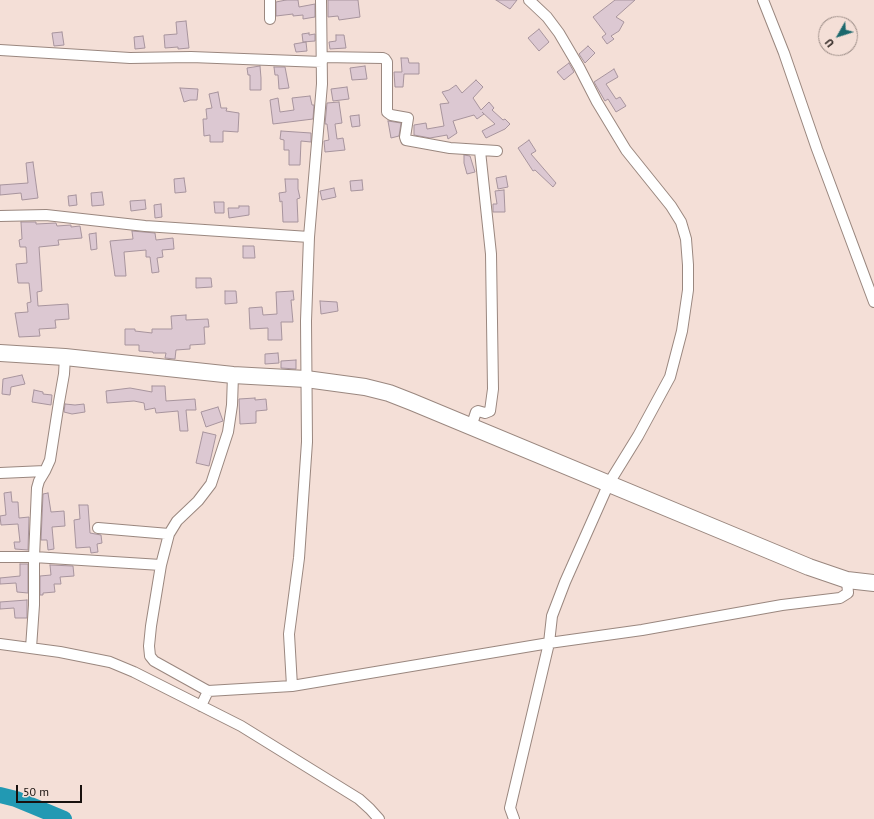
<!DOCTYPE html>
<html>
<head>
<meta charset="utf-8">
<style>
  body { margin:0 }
  #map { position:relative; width:874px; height:819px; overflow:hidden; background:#f4dfd7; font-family:"PT Sans",sans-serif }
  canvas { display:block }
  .north { position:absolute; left:818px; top:16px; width:40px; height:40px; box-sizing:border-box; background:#f4dfd7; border:1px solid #9c8d87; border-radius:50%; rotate:231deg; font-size:11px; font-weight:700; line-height:16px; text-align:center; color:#18110e }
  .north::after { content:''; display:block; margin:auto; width:14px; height:18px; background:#1b686d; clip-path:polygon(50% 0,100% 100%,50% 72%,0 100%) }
  .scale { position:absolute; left:16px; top:785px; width:66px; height:18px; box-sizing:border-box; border:2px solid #18110e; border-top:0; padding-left:5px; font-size:12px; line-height:14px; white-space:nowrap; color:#18110e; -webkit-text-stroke:3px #f4dfd7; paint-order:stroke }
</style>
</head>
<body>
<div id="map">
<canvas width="874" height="819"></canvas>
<div class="north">U</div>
<div class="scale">50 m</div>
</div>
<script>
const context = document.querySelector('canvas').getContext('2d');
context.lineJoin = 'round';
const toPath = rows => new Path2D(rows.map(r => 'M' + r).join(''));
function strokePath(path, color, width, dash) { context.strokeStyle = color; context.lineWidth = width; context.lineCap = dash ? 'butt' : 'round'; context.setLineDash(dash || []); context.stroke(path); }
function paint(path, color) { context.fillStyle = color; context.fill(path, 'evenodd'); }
strokePath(toPath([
  [0,795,16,799,64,819]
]), '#2299b3', 16);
const building = toPath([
  [286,0,298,0,299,7,315,4,315,17,303,19,303,15,293,16,293,14,276,16,276,2,286,0],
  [328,0,358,0,360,17,339,20,338,16,328,17,328,0],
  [496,0,517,0,510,9,496,0],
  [615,0,635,0,616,17,624,22,619,31,611,36,614,39,607,44,602,37,606,34,593,17,615,0],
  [186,21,189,48,178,49,178,47,165,48,164,35,177,34,176,22,186,21],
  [539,29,549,42,539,51,528,38,539,29],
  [62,32,64,45,54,46,52,33,62,32],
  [309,33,309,35,315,34,315,41,303,42,302,34,309,33],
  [336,35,344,35,346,48,330,49,329,42,336,41,336,35],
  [143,36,145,48,135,49,134,37,143,36],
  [306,42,307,51,296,52,294,44,306,42],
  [588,46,595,53,585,63,579,54,588,46],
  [401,58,408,58,409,63,419,63,419,74,404,74,403,87,395,87,394,72,402,72,401,58],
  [569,63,574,72,564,80,557,72,569,63],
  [260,66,261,78,261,90,250,90,250,75,248,75,247,68,260,66],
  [365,66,367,79,352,80,350,68,365,66],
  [274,67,285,67,289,88,279,89,278,75,275,75,274,67],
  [614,69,618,77,606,84,616,99,620,97,626,106,616,112,608,99,605,101,594,82,614,69],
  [476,80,483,87,473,98,481,110,489,102,494,108,492,110,503,120,505,119,510,124,505,129,486,138,482,131,495,124,482,112,484,114,477,119,474,115,453,121,457,133,448,139,447,135,430,138,414,135,414,125,426,123,427,129,444,126,440,104,449,103,442,92,449,90,456,85,462,93,476,80],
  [347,87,349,99,333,101,331,89,347,87],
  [180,88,198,89,197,100,190,100,184,102,180,88],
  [218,92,221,108,227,108,226,111,239,113,238,132,223,131,223,142,210,142,210,135,204,136,203,119,207,119,206,109,212,108,209,94,218,92],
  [310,96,312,105,314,105,313,119,273,124,270,100,278,98,280,112,294,110,292,98,310,96],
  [339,102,342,123,335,124,337,139,343,138,345,150,325,152,324,141,329,140,327,124,325,124,327,103,339,102],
  [359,115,360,126,352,127,350,116,359,115],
  [388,121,401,123,399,136,391,138,388,121],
  [281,131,311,133,311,142,301,141,300,165,289,165,289,150,284,150,284,140,280,139,281,131],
  [529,140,536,151,531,154,556,183,553,187,535,170,533,171,518,148,529,140],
  [464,155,470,156,475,172,467,174,464,163,464,155],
  [33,162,38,198,22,200,21,193,0,195,0,185,28,183,26,163,33,162],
  [506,176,508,187,498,189,496,178,506,176],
  [184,178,186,192,175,193,174,179,184,178],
  [285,179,298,179,298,189,300,198,297,199,298,222,283,222,282,201,280,202,279,193,286,192,285,179],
  [362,180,363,190,351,191,350,181,362,180],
  [334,188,336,197,322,200,320,191,334,188],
  [504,190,505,212,493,212,493,204,497,204,495,191,504,190],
  [102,192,104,205,92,206,91,193,102,192],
  [76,195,77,205,69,206,68,196,76,195],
  [145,200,146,209,131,211,130,201,145,200],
  [214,202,224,202,224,213,215,213,214,202],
  [161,204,162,217,155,218,154,205,161,204],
  [239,206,249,206,249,215,229,218,228,208,239,208,239,206],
  [21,222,36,222,36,224,56,223,57,226,71,225,71,227,80,226,82,238,58,240,59,245,39,247,42,291,37,292,38,306,68,304,69,319,55,320,56,328,39,329,40,336,19,337,15,313,28,312,27,303,31,302,29,283,18,283,16,264,27,263,26,247,20,247,19,240,22,239,21,222],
  [132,231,155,233,156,240,173,238,174,249,162,250,163,257,157,258,159,272,152,273,150,257,146,257,146,250,124,252,126,276,115,276,110,241,133,239,132,231],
  [96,233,97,249,91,250,89,234,96,233],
  [243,246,254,246,255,258,243,258,243,246],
  [196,278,211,278,212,287,196,288,196,278],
  [225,291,236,291,237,303,225,304,225,291],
  [293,291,294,300,291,300,293,322,281,322,282,340,268,340,268,328,250,329,249,308,262,307,263,315,277,314,276,292,293,291],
  [320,301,337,302,338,311,321,314,320,301],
  [186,315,186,320,208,319,209,327,204,327,205,344,190,345,190,349,176,350,175,359,165,358,166,353,153,353,153,352,139,351,139,345,125,345,125,329,135,329,135,331,152,333,152,329,172,329,171,316,186,315],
  [278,353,279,363,265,364,265,354,278,353],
  [296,360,296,369,281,368,281,361,296,360],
  [22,375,25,384,11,387,10,395,2,394,3,379,22,375],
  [152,386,165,386,166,401,195,399,196,410,186,410,188,431,180,431,178,411,156,413,155,408,145,410,144,403,134,401,107,403,106,391,130,388,152,392,152,386],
  [34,390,43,392,43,394,52,395,51,405,32,402,34,390],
  [255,398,255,400,266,399,267,410,256,411,256,423,240,424,239,399,255,398],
  [65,404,75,405,84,404,85,412,72,414,64,412,65,404],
  [218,407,223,421,206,427,201,412,218,407],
  [203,432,216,435,209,466,196,463,203,432],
  [11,492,12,502,18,502,19,518,29,517,28,550,15,549,14,542,20,542,18,524,1,525,0,516,6,515,4,493,11,492],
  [48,493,51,512,64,511,65,526,52,527,54,549,48,550,47,540,41,540,43,494,48,493],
  [79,505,88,505,90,533,101,535,102,543,97,544,98,552,91,553,90,547,76,548,74,520,80,519,79,505],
  [20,564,28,564,28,593,17,592,16,583,0,584,0,578,20,576,20,564],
  [50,565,73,566,74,576,60,577,61,584,54,584,55,592,43,593,43,595,40,595,40,576,51,575,50,565],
  [27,600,27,618,15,618,14,608,0,609,0,602,27,600]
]);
paint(building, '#dcc8d2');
strokePath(building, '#a7949d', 1);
const street = toPath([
  [270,0,270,19],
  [763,0,784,53,817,149,874,302],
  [0,50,130,58,191,57,322,62],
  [322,57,383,58,385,59,387,62,387,112,391,115,408,118,405,137,406,140,450,148,497,151],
  [0,216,46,215,145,226,309,237],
  [471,427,476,412,478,411,485,413,490,411,493,389,491,254,480,151],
  [0,473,45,471],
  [98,528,169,534],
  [0,557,34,557,161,565],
  [0,644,60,652,110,662,134,672,241,726,359,799,370,809,379,819],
  [31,648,34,605,34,557,37,488,39,481,45,471,50,460,59,402,64,374,65,357],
  [292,686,289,634,299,558,307,442,306,321,309,237,322,84,321,0],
  [208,691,154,661,150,656,149,646,151,626,161,565,169,534,177,521,198,501,211,484,228,432,232,405,233,375],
  [201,706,208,691,292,686,549,643,642,630,782,605,840,598,848,593,847,580],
  [514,819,510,808,549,643,552,616,565,582,609,483,638,436,670,377,682,331,688,290,688,265,686,239,681,222,671,206,626,150,597,102,579,67,559,33,547,17,529,0]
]);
const primary = toPath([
  [0,353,65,357,233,375,306,379,365,387,389,393,412,402,809,567,847,580,874,583]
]);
strokePath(street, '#9a877f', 12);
strokePath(primary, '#9a877f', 18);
strokePath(street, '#fff', 10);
strokePath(primary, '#fff', 16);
</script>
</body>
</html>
